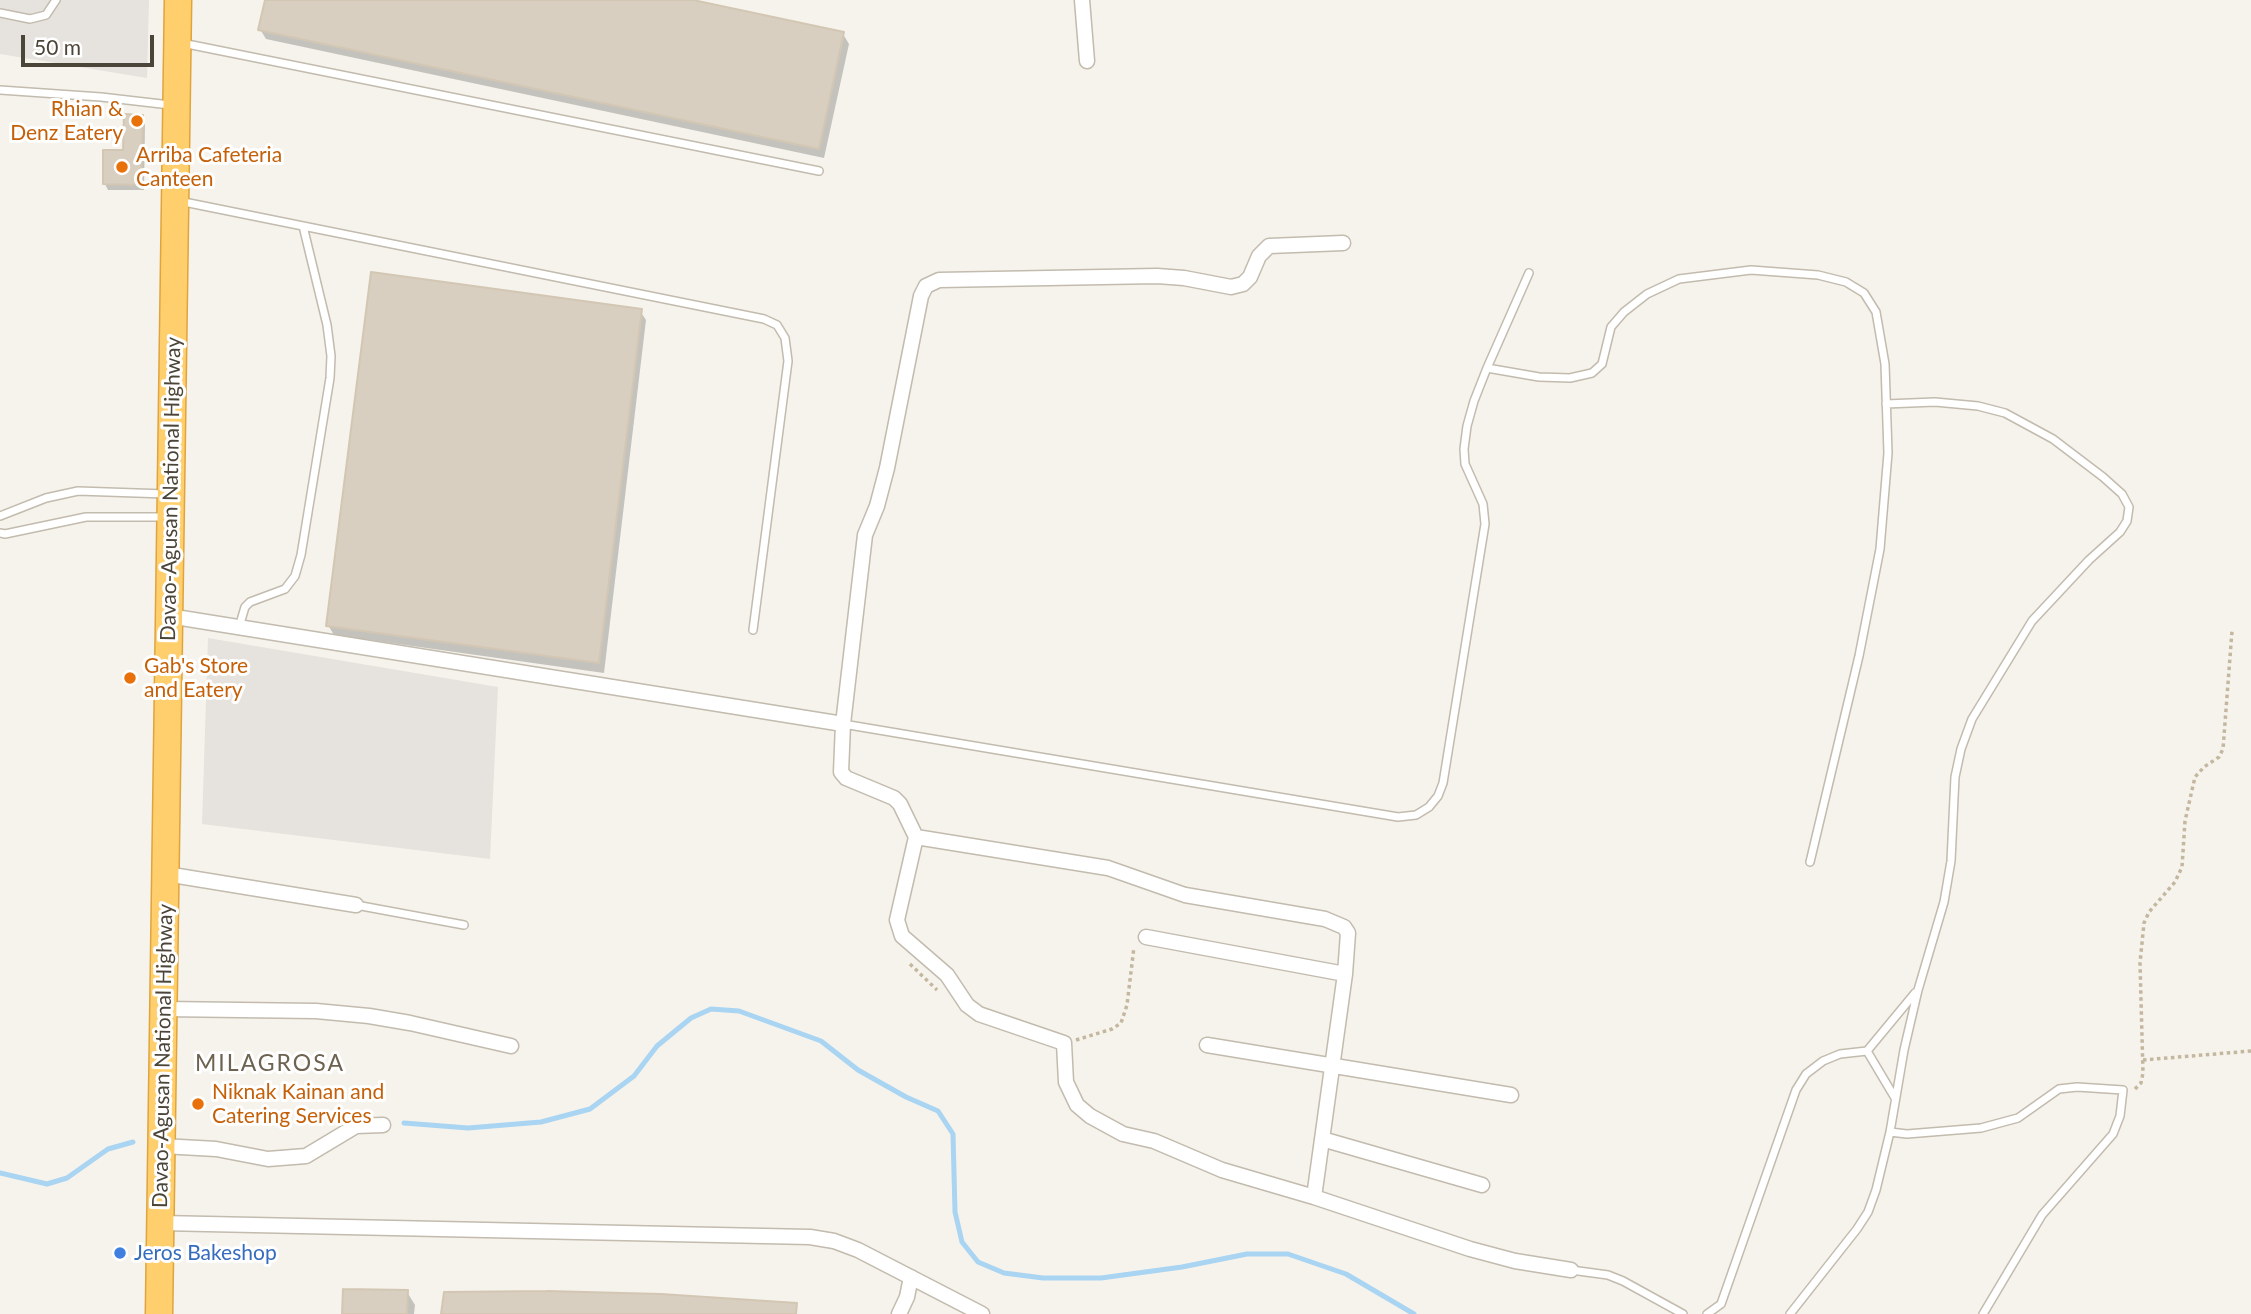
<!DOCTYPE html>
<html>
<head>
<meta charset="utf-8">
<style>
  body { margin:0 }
  #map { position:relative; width:2251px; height:1314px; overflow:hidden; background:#f6f3ec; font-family:Lato,sans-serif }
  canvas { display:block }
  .scale { position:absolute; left:21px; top:35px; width:133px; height:32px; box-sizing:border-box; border:4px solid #4b4439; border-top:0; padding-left:9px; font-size:21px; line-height:24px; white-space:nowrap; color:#4b4439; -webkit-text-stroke:5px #fff; paint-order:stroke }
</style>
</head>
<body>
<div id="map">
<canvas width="2251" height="1314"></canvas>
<div class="scale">50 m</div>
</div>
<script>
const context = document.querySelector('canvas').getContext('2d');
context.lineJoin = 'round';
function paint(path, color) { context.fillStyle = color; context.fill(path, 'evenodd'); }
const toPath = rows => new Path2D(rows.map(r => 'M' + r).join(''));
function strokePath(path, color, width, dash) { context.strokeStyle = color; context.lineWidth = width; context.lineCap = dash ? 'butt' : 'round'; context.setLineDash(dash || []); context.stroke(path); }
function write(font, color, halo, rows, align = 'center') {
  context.font = font + ' Lato,sans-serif'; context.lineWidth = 6; context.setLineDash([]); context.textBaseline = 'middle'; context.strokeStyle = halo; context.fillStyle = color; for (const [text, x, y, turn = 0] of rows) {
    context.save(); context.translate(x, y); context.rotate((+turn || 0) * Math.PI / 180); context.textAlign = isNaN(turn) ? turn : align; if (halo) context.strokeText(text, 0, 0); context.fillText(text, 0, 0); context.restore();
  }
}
paint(toPath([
  [0,0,149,0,147,78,0,54],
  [208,638,498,687,490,859,202,824]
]), '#e6e2dd');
paint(toPath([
  [266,0,684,0,843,34,849,44,824,158,266,39,260,29],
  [142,116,145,122,144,190,108,190,105,184],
  [640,311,646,320,604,673,334,635,328,625],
  [407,1292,415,1305,414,1314,344,1314]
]), '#0003');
strokePath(toPath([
  [404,1123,468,1128,541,1122,590,1109,634,1076,657,1046,691,1018,711,1009,739,1011,821,1041,858,1070,906,1097,938,1111,953,1134,955,1212,962,1242,978,1262,1004,1273,1043,1278,1101,1278,1182,1267,1247,1254,1288,1254,1346,1274,1414,1314],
  [0,1173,47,1184,67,1178,108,1149,133,1142]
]), '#a9d4f2', 5);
const building = toPath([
  [265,0,693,0,844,32,819,149,258,30,265,0],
  [124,114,143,115,141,185,103,184,103,150,123,150,124,114],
  [371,272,642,309,599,663,326,626,371,272],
  [343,1289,408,1290,407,1314,342,1314,343,1289],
  [547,1291,661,1294,797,1303,796,1314,441,1314,444,1292,547,1291]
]);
paint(building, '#d8cfc1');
strokePath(building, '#d3c7b4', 2);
const lane = toPath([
  [0,13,30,19,46,15,56,0],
  [182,43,819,171],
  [0,90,101,97,170,105],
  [179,201,764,319,777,325,785,338,788,361,753,630],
  [1487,368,1539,377,1570,378,1592,373,1602,364,1611,327,1624,312,1647,294,1679,279,1751,270,1818,275,1846,282,1864,293,1876,312,1885,364,1888,453,1880,549,1859,656,1810,862],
  [0,516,46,498,78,491,166,494],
  [0,533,5,534,86,517,165,517],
  [239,627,245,607,250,602,285,589,295,576,301,555,330,378,331,356,327,325,303,226],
  [843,724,1398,817,1416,815,1429,807,1438,796,1443,783,1485,524,1483,504,1465,464,1464,449,1467,426,1474,401,1487,368,1529,273],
  [356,905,464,925],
  [1867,1051,1895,1098],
  [1890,1132,1907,1134,1981,1128,2018,1118,2059,1089,2077,1087,2123,1090,2120,1116,2113,1134,2042,1215,1983,1314],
  [1571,1270,1608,1275,1623,1281,1683,1314],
  [1707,1314,1721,1304,1796,1090,1806,1074,1823,1061,1840,1054,1867,1051,1915,993],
  [1790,1314,1857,1229,1868,1212,1876,1190,1890,1132,1904,1050,1918,990,1944,902,1951,861,1955,777,1961,749,1972,719,2032,621,2089,560,2120,532,2127,521,2129,507,2122,494,2103,477,2053,439,2005,413,1978,406,1935,402,1886,404]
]);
const street = toPath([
  [1082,0,1087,61],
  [1343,243,1269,246,1259,256,1250,277,1243,284,1231,287,1184,278,1157,276,939,280,926,286,921,296,887,468,877,506,865,535,843,724,841,772,846,778,894,798,900,804,916,837,897,920,902,936,947,975,967,1005,979,1014,1064,1043,1066,1082,1077,1105,1090,1116,1123,1134,1154,1141,1222,1170,1314,1197,1470,1249,1515,1261,1571,1270],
  [169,616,843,724],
  [916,837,1108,868,1185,895,1325,919,1344,927,1348,933,1345,974,1314,1197],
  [166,874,356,905],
  [1146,937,1345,974],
  [164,1009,316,1011,369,1016,410,1023,511,1046],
  [1207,1045,1511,1095],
  [1322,1139,1482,1185],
  [162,1146,216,1149,268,1159,306,1156,356,1126,383,1125],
  [161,1223,810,1237,834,1241,858,1250,982,1314],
  [899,1314,907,1297,911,1277]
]);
const highway = toPath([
  [159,1314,178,0]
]);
strokePath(lane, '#c2bbae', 10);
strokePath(street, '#c2bbae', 17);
strokePath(highway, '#e0a43c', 29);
strokePath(toPath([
  [910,964,937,990],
  [1076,1040,1112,1029,1121,1023,1127,1005,1134,947],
  [2143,1060,2251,1051],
  [2135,1089,2141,1083,2143,1073,2140,963,2144,923,2149,912,2175,882,2182,867,2185,821,2195,777,2204,767,2219,757,2223,749,2232,631]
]), '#c4b79f', 3.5, [3.5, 3.5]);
strokePath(lane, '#fff', 7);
strokePath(street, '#fff', 14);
strokePath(highway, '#ffcf6e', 26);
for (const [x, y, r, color] of [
  [137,121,7,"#e8710a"],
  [122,167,7,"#e8710a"],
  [130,678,7,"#e8710a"],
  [198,1104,7,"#e8710a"],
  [120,1253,7,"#3f7fe0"]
]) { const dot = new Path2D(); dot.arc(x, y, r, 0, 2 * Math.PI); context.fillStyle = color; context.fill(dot); strokePath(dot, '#fff', 2.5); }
write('21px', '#c56008', '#fff', [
  ["Rhian &",123,109,"right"],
  ["Denz Eatery",123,133,"right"],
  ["Arriba Cafeteria",136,155],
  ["Canteen",136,179],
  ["Gab's Store",144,666],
  ["and Eatery",144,690],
  ["Niknak Kainan and",212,1092],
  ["Catering Services",212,1116]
], 'left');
write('21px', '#4b4439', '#fff', [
  ["Davao-Agusan National Highway",171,489,-89],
  ["Davao-Agusan National Highway",163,1056,-89]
]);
write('21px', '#366cbe', '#fff', [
  ["Jeros Bakeshop",134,1253]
], 'left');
context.letterSpacing = '2px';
write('23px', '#6e6250', '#fff', [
  ["MILAGROSA",270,1064]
]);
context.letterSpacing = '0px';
</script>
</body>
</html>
